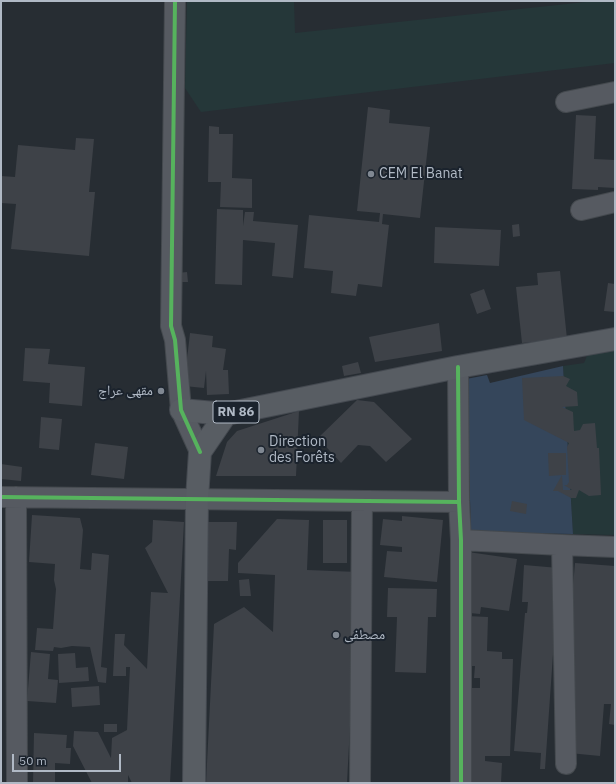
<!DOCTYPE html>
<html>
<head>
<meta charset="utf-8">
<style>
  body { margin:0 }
  #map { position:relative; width:616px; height:784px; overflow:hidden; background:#272d33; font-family:"IBM Plex Sans",sans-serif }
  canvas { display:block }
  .frame { position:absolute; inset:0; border:2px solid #b0b9c5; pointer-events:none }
  .scale { position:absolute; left:12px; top:754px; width:109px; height:18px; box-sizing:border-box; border:2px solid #b0b9c5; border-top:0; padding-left:5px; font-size:12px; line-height:14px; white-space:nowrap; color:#b0b9c5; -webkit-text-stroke:3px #1b232d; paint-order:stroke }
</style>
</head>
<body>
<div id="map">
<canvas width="616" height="784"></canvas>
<div class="frame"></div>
<div class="scale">50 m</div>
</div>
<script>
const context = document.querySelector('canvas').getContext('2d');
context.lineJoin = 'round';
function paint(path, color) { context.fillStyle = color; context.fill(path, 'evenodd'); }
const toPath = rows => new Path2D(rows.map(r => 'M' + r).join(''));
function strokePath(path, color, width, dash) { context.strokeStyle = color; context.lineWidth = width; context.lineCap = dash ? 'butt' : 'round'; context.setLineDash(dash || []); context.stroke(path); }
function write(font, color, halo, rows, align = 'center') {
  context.font = font + ' "IBM Plex Sans","Noto Naskh Arabic",sans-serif'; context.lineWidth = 4; context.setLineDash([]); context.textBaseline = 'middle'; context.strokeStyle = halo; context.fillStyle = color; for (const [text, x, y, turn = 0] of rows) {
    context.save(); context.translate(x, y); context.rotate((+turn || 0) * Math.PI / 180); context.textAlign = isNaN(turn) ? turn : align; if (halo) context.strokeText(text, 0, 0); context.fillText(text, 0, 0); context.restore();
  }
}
paint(toPath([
  [187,1,294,1,295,33,595,1,615,1,615,63,201,112,185,88],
  [615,347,615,535,573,534,563,366,584,363,589,351]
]), '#253739');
paint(toPath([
  [563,366,573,534,476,532,471,530,466,379,487,375,490,383]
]), '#35465b');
paint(toPath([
  [368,107,390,110,389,123,430,127,420,218,383,214,382,224,389,225,382,287,358,284,356,296,331,293,333,271,304,268,309,215,379,222,380,213,357,211],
  [576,115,596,116,594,159,615,160,615,188,598,187,598,190,572,189],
  [209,126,219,127,219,134,233,134,232,178,252,179,252,208,220,207,221,182,208,182],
  [76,138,94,139,89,192,95,192,89,256,11,249,16,204,1,203,1,176,15,177,18,145,75,150],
  [217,209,243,210,243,226,245,212,254,212,253,221,298,225,293,278,272,276,275,243,243,240,242,285,215,284],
  [519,224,520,236,513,237,512,225],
  [435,227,501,230,499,266,434,263],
  [560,271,567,339,522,343,516,287,538,285,537,273],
  [187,272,188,282,178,282,177,273],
  [608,283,615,284,615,312,604,311],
  [484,289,491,309,477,314,470,294],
  [439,323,442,351,375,362,369,337],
  [190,333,213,336,212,347,226,349,223,370,228,370,229,394,207,395,206,371,204,388,184,386],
  [25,348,50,349,48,364,85,367,82,406,49,403,50,383,23,381],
  [358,362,361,373,344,376,342,366],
  [563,376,570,379,566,386,577,392,578,406,562,407,573,412,574,431,580,430,583,424,595,423,597,448,599,448,601,495,589,496,579,490,576,498,571,498,558,491,553,491,562,475,549,476,548,453,566,453,566,475,562,475,563,490,572,490,564,485,567,485,569,482,567,447,569,443,524,420,522,378],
  [357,400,374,402,412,439,386,462,370,446,358,445,341,463,318,438],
  [299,411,296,476,216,476,227,442,237,431],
  [41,417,62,419,59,450,39,448],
  [95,443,128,447,124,479,91,475],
  [1,464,22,467,21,481,1,479],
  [512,501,527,504,526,514,510,511],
  [32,515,80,518,83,530,80,569,91,570,92,553,109,555,101,667,107,668,106,683,98,682,90,647,72,646,61,648,54,647,53,651,35,650,37,628,53,629,56,589,54,580,55,564,29,562],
  [402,516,443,520,437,582,384,577,387,551,402,552,402,547,380,545,383,519,402,521],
  [277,519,309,520,307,570,358,572,347,783,206,783,214,624,244,607,273,632,275,575,238,573,238,563],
  [153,520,184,522,170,783,132,783,128,775,128,783,92,783,73,746,74,731,98,732,111,758,112,738,127,730,130,667,126,667,126,676,113,676,115,634,125,634,124,645,147,669,151,592,168,593,145,548,152,542],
  [323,520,347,520,347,563,323,563],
  [206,522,237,522,236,550,229,549,228,581,205,581],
  [468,552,517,559,509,611,481,607,480,614,459,612],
  [575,563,615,566,615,725,609,724,611,704,604,704,600,756,559,752],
  [524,565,559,568,545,769,540,769,541,753,514,751,525,613,527,613,528,602,522,602],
  [249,579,251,596,240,596,239,580],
  [388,588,437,589,436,617,428,617,426,673,395,672,397,617,387,617],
  [467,616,488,617,487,651,502,652,502,659,513,659,510,756,485,756,485,761,502,763,501,783,464,783,467,688,480,688,480,678,474,678,475,666,466,666],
  [31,652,50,654,48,679,58,680,56,703,27,701],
  [75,653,76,668,88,667,89,681,59,683,58,654],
  [99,686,100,705,72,707,71,688],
  [104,724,117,724,117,732,104,732],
  [34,733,67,735,66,748,71,748,70,764,55,763,55,783,33,783]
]), '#3e4248');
const minor = toPath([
  [175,1,171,326,175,340,181,410,200,452],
  [566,102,615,92],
  [581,210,615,202],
  [458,367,459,502,461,540,461,783],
  [1,497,459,502],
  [16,497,17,783],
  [461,540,562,545,615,547],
  [562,545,566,764],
  [360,783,362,501]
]);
const major = toPath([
  [181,410,226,414],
  [194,783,197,499,200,452,226,414,458,367,615,339]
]);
strokePath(minor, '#44494e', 22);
strokePath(major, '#444950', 24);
strokePath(minor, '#565a61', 20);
strokePath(major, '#585d63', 22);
strokePath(toPath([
  [175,1,171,326,175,340,181,410,200,452],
  [458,367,459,502,461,540,461,783],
  [1,497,459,502]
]), '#56b35d', 4);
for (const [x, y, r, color] of [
  [371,174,4,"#808892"],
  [161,391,4,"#808892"],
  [261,450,4,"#808892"],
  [336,635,4,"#808892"]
]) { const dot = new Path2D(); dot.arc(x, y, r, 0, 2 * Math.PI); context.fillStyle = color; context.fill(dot); strokePath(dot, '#1b232d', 1.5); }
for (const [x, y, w] of [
  [236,412,46]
]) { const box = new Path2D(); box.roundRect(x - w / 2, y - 11, w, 22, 3); context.fillStyle = '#1b232d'; context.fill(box); strokePath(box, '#b0b9c5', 1); }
write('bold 13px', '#b0b9c5', null, [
  ["RN 86",236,412]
]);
write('14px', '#b0b9c5', '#1b232d', [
  ["CEM El Banat",379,174],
  ["مقهى عراج",153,391,"right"],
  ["Direction",269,442],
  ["des Forêts",269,458],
  ["مصطفى",344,635]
], 'left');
</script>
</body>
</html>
